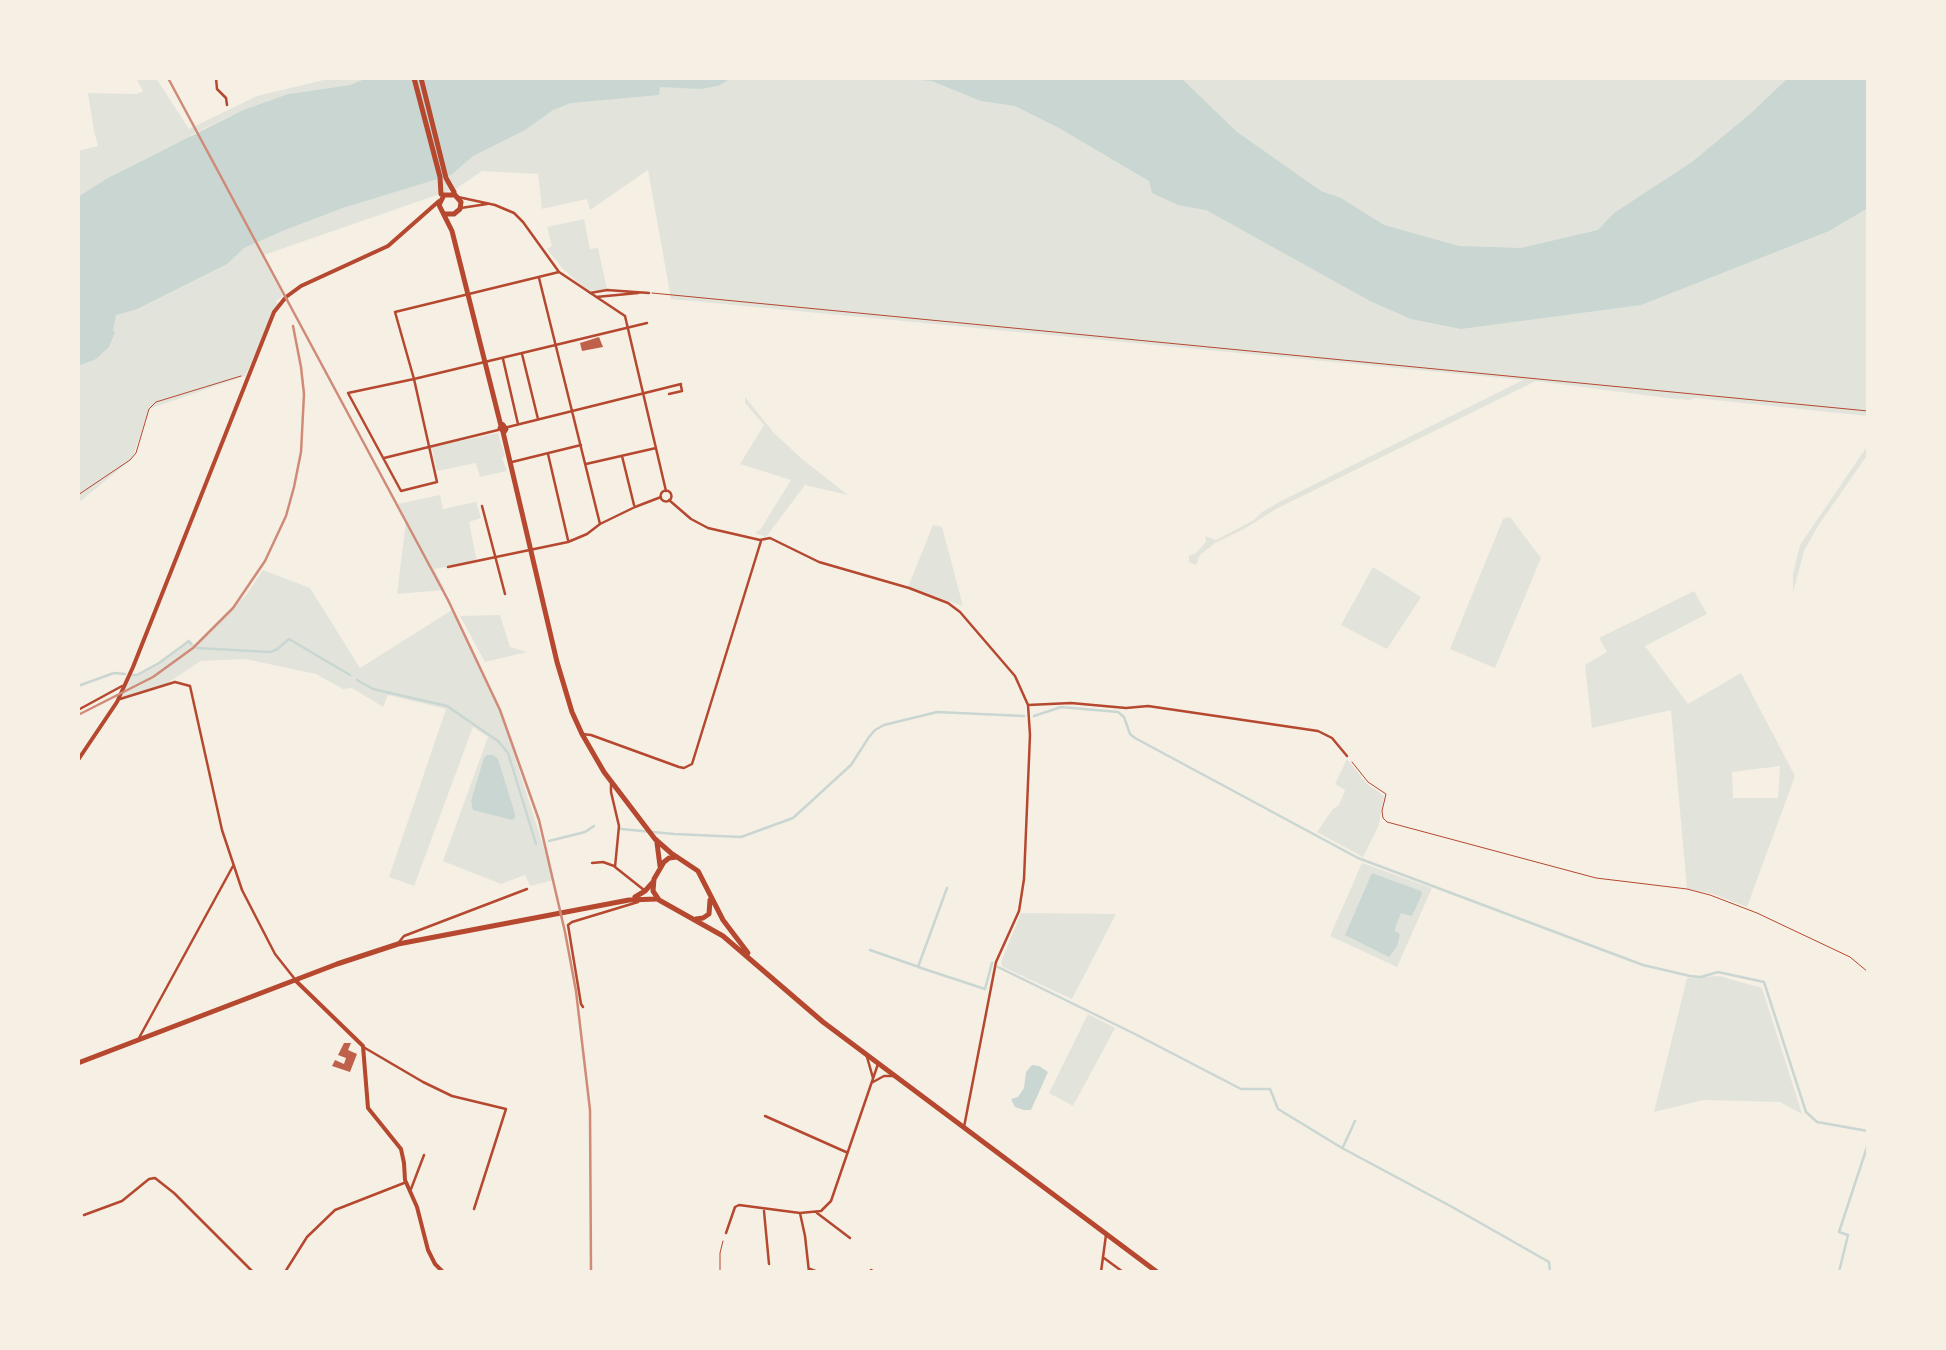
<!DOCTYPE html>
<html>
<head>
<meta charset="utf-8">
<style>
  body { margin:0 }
  #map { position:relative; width:1946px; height:1350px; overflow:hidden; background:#f6efe4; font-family:"IBM Plex Sans",sans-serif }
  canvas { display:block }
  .frame { position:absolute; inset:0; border:80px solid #f6efe4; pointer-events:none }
</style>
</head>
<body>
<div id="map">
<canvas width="1946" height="1350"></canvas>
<div class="frame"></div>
</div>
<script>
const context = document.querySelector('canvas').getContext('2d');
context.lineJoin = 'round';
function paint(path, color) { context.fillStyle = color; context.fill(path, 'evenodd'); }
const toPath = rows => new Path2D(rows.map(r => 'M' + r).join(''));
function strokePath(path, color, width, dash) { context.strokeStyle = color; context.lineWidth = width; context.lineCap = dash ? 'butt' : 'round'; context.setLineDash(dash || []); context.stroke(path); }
paint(toPath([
  [141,78,156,78,189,129,257,96,332,78,367,78,350,85,288,94,243,110,191,135,280,232,343,208,450,175,426,78,1868,78,1868,416,1695,398,1689,400,1667,398,1536,381,1278,508,1244,529,1215,543,1200,555,1196,565,1189,562,1189,556,1196,553,1206,542,1205,536,1216,540,1254,520,1262,512,1279,502,1523,380,671,299,648,170,590,210,587,199,542,209,538,174,482,171,457,188,264,255,283,296,276,301,278,305,245,376,149,409,132,459,78,503,78,151,98,146,94,131,88,93,137,94,143,91,137,80],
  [584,219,590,249,598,248,607,289,588,291,562,268,547,249,552,246,547,227],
  [745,397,774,433,802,459,848,495,805,485,766,537,755,533,760,530,791,480,740,464,764,425,745,403],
  [498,433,505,456,502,458,507,471,480,477,476,463,437,471,432,447],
  [1868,445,1868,454,1818,526,1804,551,1793,593,1793,574,1800,545],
  [440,495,443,509,476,502,481,518,469,522,477,562,434,569,445,590,397,594,406,521,398,504],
  [1510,517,1541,558,1495,668,1450,649,1503,519],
  [933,525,942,527,963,606,908,587],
  [1373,567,1421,597,1387,649,1341,625],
  [263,570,310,588,360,668,452,610,500,710,554,880,530,886,525,875,501,884,443,861,488,737,473,727,414,886,389,877,446,709,388,695,383,707,352,688,343,689,316,674,245,659,201,661,161,687,122,698,130,677,159,664,189,639,196,647,247,594],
  [1694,591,1707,614,1645,646,1688,704,1741,673,1795,776,1747,907,1710,893,1687,889,1671,710,1592,728,1585,665,1607,652,1599,638],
  [1780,766,1778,798,1733,798,1732,772],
  [500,615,510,647,527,652,485,662,460,616],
  [1347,759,1367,784,1384,796,1379,825,1363,857,1317,832,1332,810,1339,805,1345,790,1335,784],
  [1362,863,1432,888,1397,967,1330,936],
  [1021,913,1116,914,1072,999,1003,967,1001,962],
  [1719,976,1762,988,1802,1114,1780,1102,1703,1100,1654,1112,1687,978],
  [1088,1014,1115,1028,1073,1106,1049,1093]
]), '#e2e4dc');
paint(toPath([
  [367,78,764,78,728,80,718,86,700,89,660,87,659,95,571,103,553,110,525,130,473,156,451,175,343,208,280,232,244,248,227,264,137,309,116,315,113,331,115,332,109,347,96,359,78,366,78,197,108,178,243,110,288,94,350,85],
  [894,78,1181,78,1237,132,1321,191,1341,198,1384,225,1459,246,1521,248,1598,230,1614,213,1692,162,1750,114,1788,78,1868,78,1868,208,1829,231,1641,305,1461,329,1411,319,1370,301,1206,210,1178,205,1152,193,1149,181,1059,128,1015,106,981,101,932,81],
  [487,755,493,755,498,759,515,814,515,818,512,820,473,810,471,801,484,758],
  [1372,873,1421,891,1422,894,1412,916,1401,913,1395,928,1395,931,1400,934,1397,946,1389,957,1345,935],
  [1032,1065,1039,1066,1048,1072,1031,1110,1024,1110,1015,1107,1011,1099,1018,1097,1024,1088,1026,1072]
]), '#c9d6d2');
strokePath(toPath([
  [197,648,270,652,276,650,289,639,350,675],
  [132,675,137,675,159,663,189,641,191,644],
  [357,680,373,689,447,706,498,741,508,753,536,844],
  [78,686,114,673,125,674],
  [1034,716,1061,707,1118,712,1124,717,1130,734,1135,738,1358,858,1643,965,1690,976,1701,977,1718,972,1764,982,1806,1112,1817,1122,1868,1131],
  [621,829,674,834,741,837,793,818,851,765,869,737,875,730,884,725,937,712,1024,716],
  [549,841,585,832,594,826],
  [947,888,918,967,985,989,992,963],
  [870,950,916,966],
  [998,967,1135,1034,1241,1089,1270,1089,1278,1109,1342,1148,1454,1208,1549,1262,1550,1272],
  [1343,1147,1355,1121],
  [1839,1272,1848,1235,1839,1232,1868,1144]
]), '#c9d6d2', 2.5);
paint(toPath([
  [599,337,603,347,582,351,580,343],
  [344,1043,351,1043,348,1050,357,1054,350,1072,332,1066,335,1060,344,1064,346,1058,338,1055]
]), '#bf614a');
strokePath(toPath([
  [78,495,130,460,136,453,149,409,156,402,241,376],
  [1352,762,1368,782,1386,794,1382,811,1383,818,1387,822,1596,878,1687,889,1710,895,1757,913,1850,957,1868,972],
  [720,1272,720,1253,723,1241]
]), '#b5482f', 1);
strokePath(toPath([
  [652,293,1868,411]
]), '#b5482f', 1);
strokePath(toPath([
  [216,78,217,89,226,98,227,105],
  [458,197,495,205,514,213,523,222,559,272,625,316,666,491],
  [461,208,487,204],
  [559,272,395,312,414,379,437,482,401,491,348,393,414,379,647,323],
  [539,278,600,524],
  [590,293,607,290,649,293],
  [596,297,638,293],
  [522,354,538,419],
  [503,359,518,424],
  [669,394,682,391,681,386],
  [508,427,681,384],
  [548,454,568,540],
  [622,456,634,505],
  [384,458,498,430],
  [512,462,581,445],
  [586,464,656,448],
  '660.5 496a5.5 5.5 0 1 1 11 0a5.5 5.5 0 1 1-11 0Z',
  [669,500,691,519,708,528,760,540,770,538,819,562,909,588,948,603,960,612,1015,676,1028,705,1030,735,1024,879,1019,911,996,962,964,1127],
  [482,506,505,594],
  [448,567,568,542,587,534,600,524,635,507,661,497],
  [120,699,175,682,190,686,222,830,242,890,275,954,294,978],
  [1028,705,1071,703,1126,708,1148,706,1318,731,1332,738,1347,756],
  [78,710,122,686],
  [582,734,591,735,679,767,684,768,692,764,761,541],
  [611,784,611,792,619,826,615,867,644,890],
  [592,863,603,862,614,866],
  [399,942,404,936,527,889],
  [583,1007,581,1004,568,925,572,922,638,902],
  [139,1038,233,866],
  [365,1048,423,1082,452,1096,506,1109,474,1209],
  [867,1057,873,1078],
  [873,1082,884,1076,893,1076],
  [765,1116,846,1152],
  [411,1189,424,1155],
  [764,1211,769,1264],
  [817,1213,850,1238],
  [84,1215,122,1201,149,1179,155,1178,174,1193,253,1272],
  [726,1233,735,1207,739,1205,800,1213],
  [1104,1258,1123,1272],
  [810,1269,818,1272],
  [871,1270,875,1272],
  [285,1272,307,1237,335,1210,404,1183],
  [809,1272,805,1236,800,1213,821,1211,831,1201,878,1064],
  [1101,1272,1106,1235]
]), '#b5482f', 2.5);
strokePath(toPath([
  [78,760,117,702,133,667,274,312,286,297,301,286,388,246,439,201],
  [295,980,363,1046,368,1108,401,1149,404,1163,405,1180,417,1207,428,1250,435,1264,443,1272]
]), '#b5482f', 4);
strokePath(toPath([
  [414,78,440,177,441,194],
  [421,78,446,178,454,192],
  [445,214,454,214,460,209,461,202,455,195,444,195,439,205,452,231,501,426],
  [503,425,506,429,504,432,500,428,503,425],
  [503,432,557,662,572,712,582,734,604,772,655,839,671,853,698,871,723,920,748,953],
  [657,843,660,866],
  [677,857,669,858,664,862,654,879,653,891,659,900,723,936,823,1022,1157,1272],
  [635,897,645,891,653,882],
  [696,919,703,918,709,914,710,900],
  [78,1063,337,964,398,944,629,900,656,899]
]), '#b5482f', 5);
strokePath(toPath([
  [168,78,448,600,500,710,539,820,565,932,576,991,590,1110,591,1272],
  [78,715,153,677,193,648,233,608,265,561,286,516,294,487,301,452,304,394,301,367,293,326]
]), '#cf8b77', 2.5);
</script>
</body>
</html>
